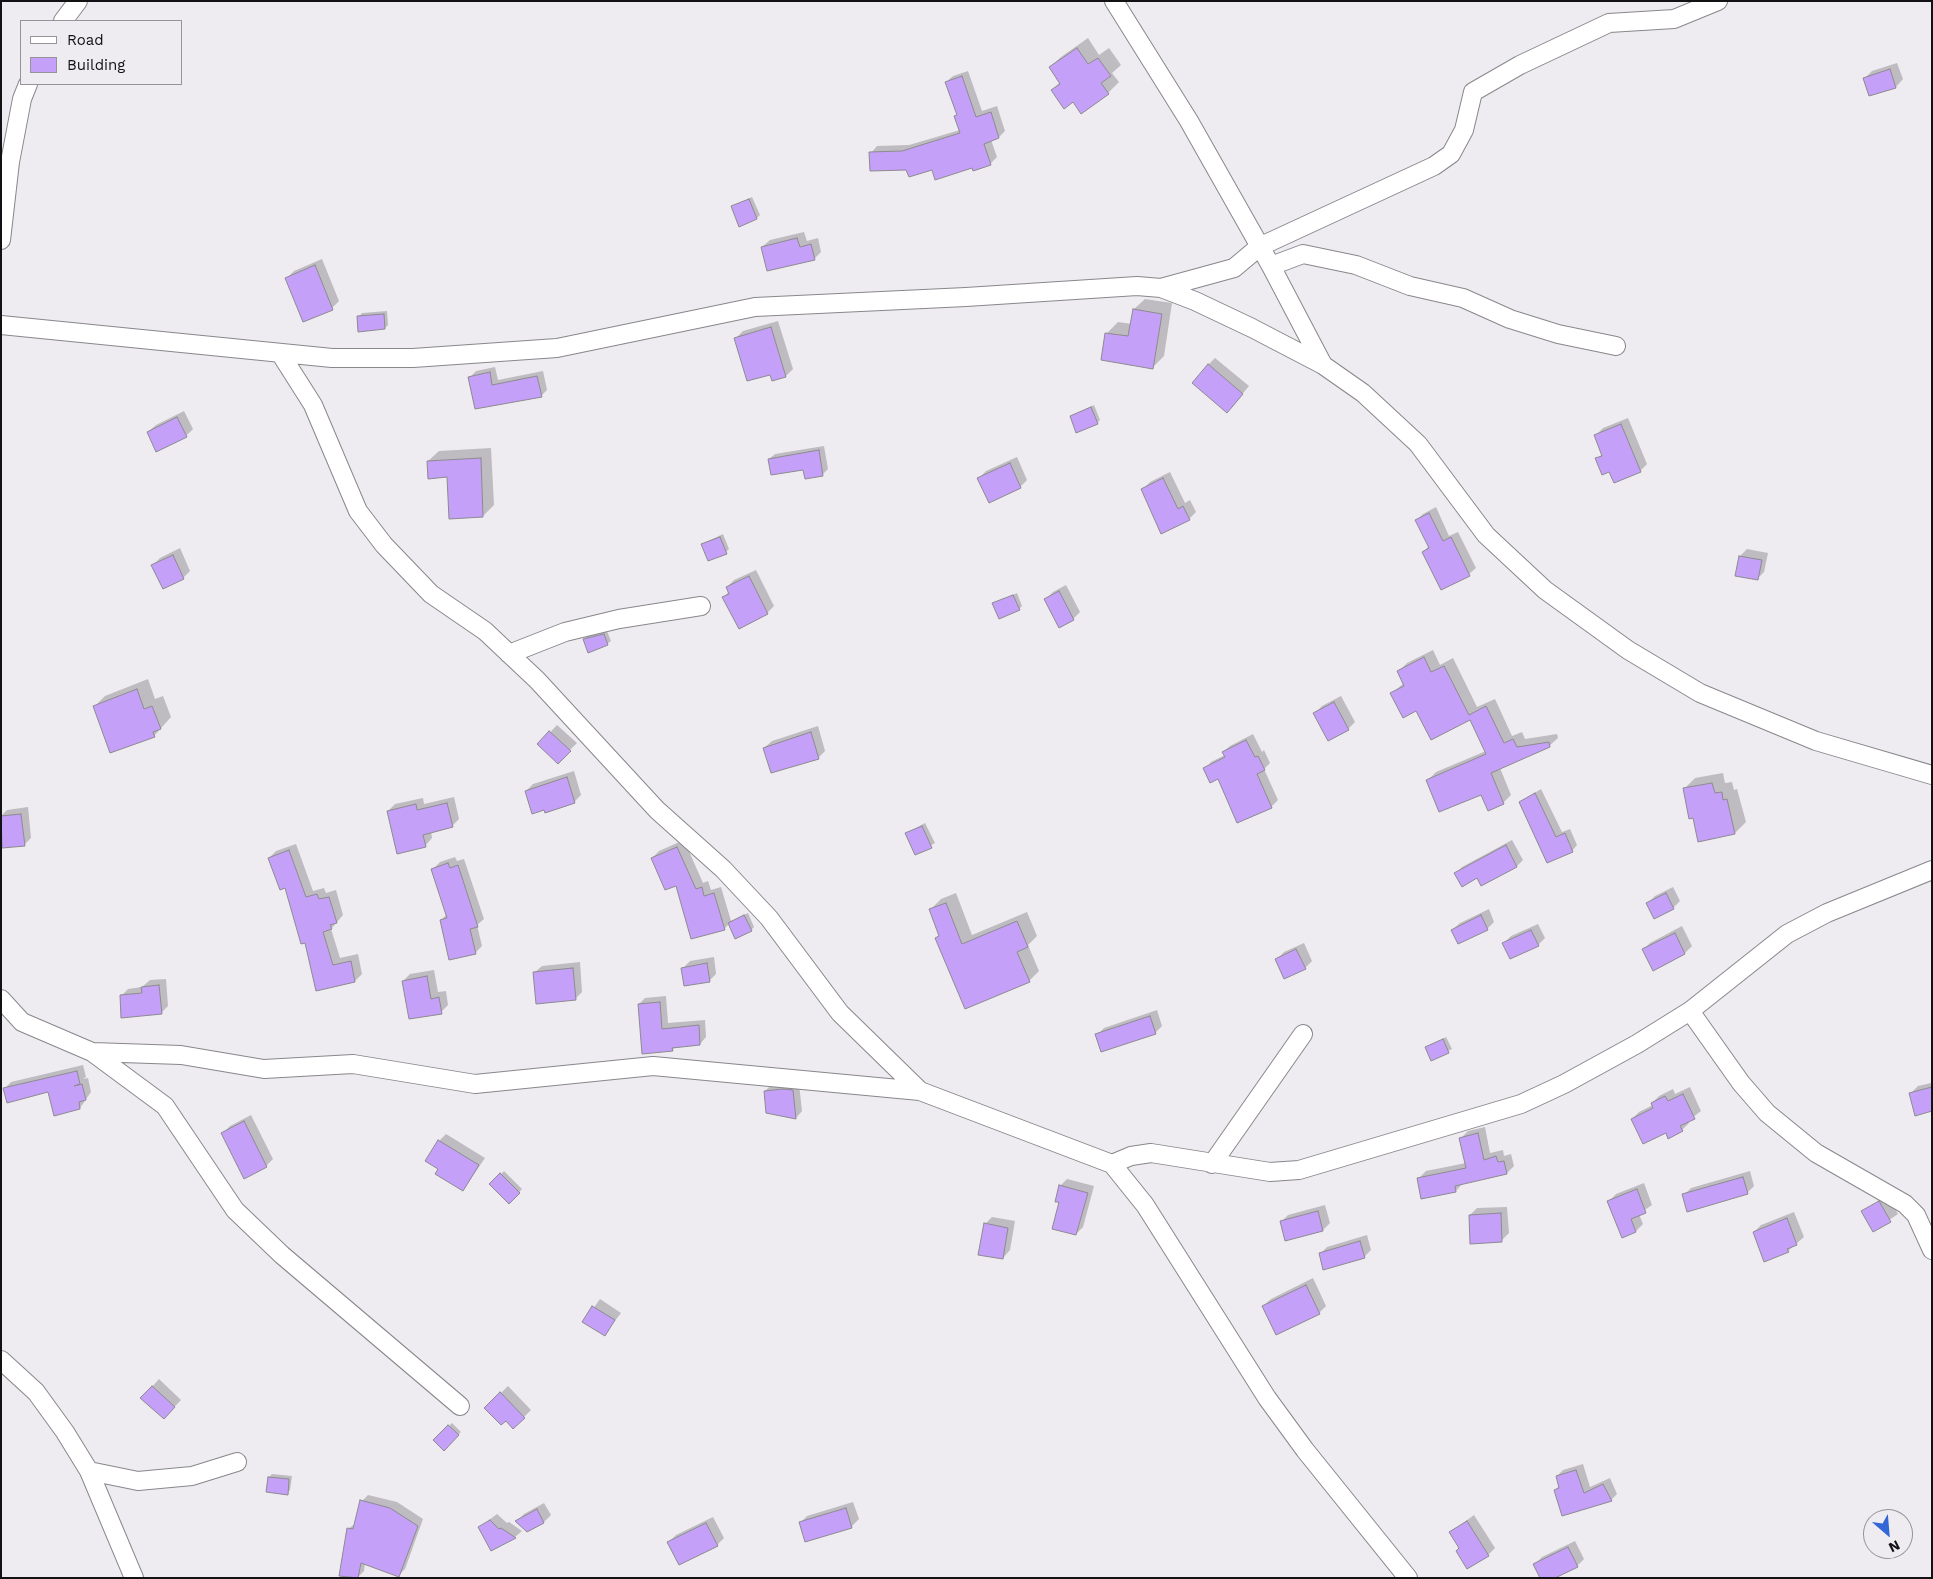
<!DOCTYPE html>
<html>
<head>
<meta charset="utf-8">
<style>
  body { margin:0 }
  #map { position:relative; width:1933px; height:1579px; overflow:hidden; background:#eeebf1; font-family:"Work Sans",sans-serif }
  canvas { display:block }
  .frame { position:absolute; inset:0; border:2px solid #121113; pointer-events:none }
  .legend { position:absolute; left:20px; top:20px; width:162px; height:65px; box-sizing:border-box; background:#eeebf1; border:1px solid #969498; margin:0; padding:6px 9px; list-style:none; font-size:15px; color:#121113 }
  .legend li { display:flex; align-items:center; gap:10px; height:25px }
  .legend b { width:25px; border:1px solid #969498 }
  .north { position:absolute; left:1863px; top:1509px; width:50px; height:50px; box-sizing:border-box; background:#eeebf1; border:1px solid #969498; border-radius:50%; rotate:153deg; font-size:14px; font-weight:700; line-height:20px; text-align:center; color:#121113 }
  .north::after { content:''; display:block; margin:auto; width:18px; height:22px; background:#3267d5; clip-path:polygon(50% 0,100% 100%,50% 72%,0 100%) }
</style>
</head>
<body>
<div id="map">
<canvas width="1933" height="1579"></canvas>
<div class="frame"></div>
<ul class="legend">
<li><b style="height:6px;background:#fff"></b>Road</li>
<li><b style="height:14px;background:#c4a0f9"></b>Building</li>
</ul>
<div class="north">N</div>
</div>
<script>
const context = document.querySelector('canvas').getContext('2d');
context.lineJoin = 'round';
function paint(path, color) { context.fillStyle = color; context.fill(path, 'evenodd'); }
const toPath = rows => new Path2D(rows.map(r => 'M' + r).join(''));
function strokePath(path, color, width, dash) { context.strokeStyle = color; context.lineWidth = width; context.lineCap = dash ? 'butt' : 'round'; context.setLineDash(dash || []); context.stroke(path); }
paint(toPath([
  [1088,38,1099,55,1109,48,1121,65,1112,73,1119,82,1108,93,1073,101,1052,90,1060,82,1050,67,1061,57],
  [1897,63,1903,79,1896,87,1870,95,1865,78,1872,71],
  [968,71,982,111,997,106,1005,131,999,137,991,140,997,157,990,164,907,168,871,153,877,146,909,145,960,130,958,114,946,82,953,76],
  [752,197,760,215,757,218,733,206],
  [804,232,807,241,818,238,821,252,814,259,762,247,770,240],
  [322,259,339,301,332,308,287,278,294,271],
  [1145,299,1172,303,1164,356,1153,367,1107,333,1118,322,1132,324,1134,309],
  [387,311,388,325,385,328,359,317,362,313],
  [778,321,793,369,786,376,773,380,770,373,736,338,743,331],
  [1215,358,1249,386,1234,404,1208,365],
  [495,367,498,380,543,371,547,390,541,396,476,408,470,377,476,371],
  [1094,405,1100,420,1097,423,1071,416],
  [184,411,193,429,186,436,148,432,156,425],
  [1628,418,1647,464,1640,471,1610,471,1597,459,1603,453,1596,435,1603,428],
  [824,446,828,469,822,475,769,459,775,454],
  [491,448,494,505,483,516,448,476,428,461,439,451],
  [1017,457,1027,480,1020,487,979,478,986,471],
  [1170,472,1185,503,1190,500,1196,512,1189,519,1162,533,1143,489,1150,482],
  [1436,507,1449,536,1458,532,1476,568,1469,574,1423,552,1429,546,1417,520,1423,514],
  [723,534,729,549,726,552,702,544],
  [180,548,190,571,183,578,153,565,160,558],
  [1747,549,1768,553,1764,572,1757,579,1737,575,1740,556],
  [756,570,774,606,767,613,724,597,729,591,727,587,734,580],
  [1066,585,1080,612,1073,619,1046,599,1053,592],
  [1017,593,1022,606,1019,609,994,604],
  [607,631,611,641,607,644,584,639,587,636],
  [1433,650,1440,665,1453,658,1477,707,1495,699,1512,736,1522,732,1525,739,1557,734,1558,738,1549,746,1500,768,1511,795,1503,803,1481,793,1427,781,1436,772,1486,751,1471,718,1417,709,1392,693,1404,683,1398,672,1407,663],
  [148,679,155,699,163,696,171,717,154,736,94,707,105,696],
  [1341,696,1355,722,1348,729,1315,713,1322,706],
  [557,725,577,743,558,762,539,744],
  [818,726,825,751,818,758,764,748,772,741],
  [1253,734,1262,752,1264,750,1270,763,1264,769,1278,800,1271,807,1238,822,1218,777,1205,769,1211,762,1225,755,1223,752,1230,746],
  [574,771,581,795,574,802,526,791,533,784],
  [1723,773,1725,783,1732,782,1734,790,1737,789,1746,822,1735,833,1694,817,1684,789,1695,778],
  [1541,789,1562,832,1570,829,1577,845,1572,851,1548,861,1520,802],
  [454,797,459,819,452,826,431,831,432,838,425,846,388,811,395,804,423,798,424,804],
  [28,807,31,838,24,845,3,847,1,816,7,810],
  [925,823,935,843,916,854,907,833],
  [684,840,703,883,708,881,711,890,721,887,731,921,748,913,754,927,751,930,730,923,724,929,652,858,659,851],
  [1512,840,1523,860,1517,866,1481,884,1477,877,1456,873,1462,867],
  [296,844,313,891,324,888,326,893,336,890,343,915,331,929,340,958,358,954,362,974,355,981,317,989,306,941,286,886,269,858,276,851],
  [455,857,457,861,464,859,484,919,477,925,482,946,475,953,441,920,447,914,433,869,440,862],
  [1673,887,1680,901,1673,908,1648,903,1655,896],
  [956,893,972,935,1027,912,1037,936,1028,945,1039,971,1029,981,936,938,940,935,931,909,941,899],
  [1489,909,1494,922,1487,929,1452,930,1460,923],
  [1538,924,1545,938,1538,945,1504,943,1511,936],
  [1682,926,1692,946,1685,953,1653,969,1643,950,1650,943],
  [1304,943,1312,961,1305,968,1277,959,1284,952],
  [714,957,716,974,709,981,683,968,690,961],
  [580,962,582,992,575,999,534,973,542,966],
  [434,970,438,992,446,991,448,1005,441,1012,403,981,410,974],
  [166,979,168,1006,161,1013,121,996,128,989,142,987,150,980],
  [666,996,668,1023,705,1020,706,1037,700,1044,676,1046,672,1050,639,1004,645,998],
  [1157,1010,1162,1026,1155,1033,1097,1035,1104,1028],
  [1446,1037,1452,1049,1432,1059,1426,1048],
  [83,1065,86,1077,83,1079,88,1078,91,1092,80,1108,49,1091,4,1089,11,1082],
  [1932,1079,1932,1110,1911,1093,1918,1086,1931,1083],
  [799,1084,802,1111,796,1118,765,1091,771,1085],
  [1690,1087,1701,1111,1688,1121,1689,1123,1682,1130,1666,1131,1632,1119,1639,1112,1653,1105,1652,1103,1659,1096,1673,1089,1675,1094],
  [251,1115,273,1159,266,1166,223,1133,230,1126],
  [1485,1127,1490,1153,1503,1150,1504,1156,1511,1154,1514,1166,1507,1173,1463,1183,1456,1191,1419,1178,1426,1171,1466,1163,1461,1138,1468,1131],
  [446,1134,485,1158,463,1190,439,1168,439,1141],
  [504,1171,522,1189,509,1203,491,1184],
  [1750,1171,1754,1186,1747,1193,1684,1195,1691,1188],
  [1067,1179,1094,1186,1083,1227,1076,1234,1061,1201,1060,1186],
  [1644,1183,1652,1205,1639,1214,1643,1224,1636,1231,1609,1201,1616,1194],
  [1886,1195,1898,1214,1874,1230,1863,1212],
  [1325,1205,1330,1223,1323,1230,1281,1222,1288,1215],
  [1507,1207,1509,1233,1502,1240,1470,1215,1477,1208],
  [1794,1212,1804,1237,1788,1251,1754,1232,1761,1225],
  [992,1217,1015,1221,1010,1250,1003,1258,985,1224],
  [1367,1235,1371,1250,1364,1257,1320,1254,1327,1247],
  [1313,1278,1326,1306,1319,1313,1263,1306,1271,1299],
  [600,1299,621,1313,605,1334,584,1321],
  [159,1379,181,1400,164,1418,142,1398],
  [508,1386,531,1410,514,1427,506,1419,486,1408],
  [452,1423,461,1432,444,1449,435,1440],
  [1583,1464,1590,1487,1610,1478,1617,1494,1611,1500,1555,1490,1560,1485,1557,1476,1563,1470],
  [272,1474,292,1476,290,1490,287,1494,269,1477],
  [368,1495,397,1502,423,1519,405,1569,399,1575,365,1563,364,1571,358,1577,348,1529,356,1523,362,1501],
  [853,1502,859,1519,852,1526,805,1540,800,1523,807,1516],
  [544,1503,551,1515,544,1522,528,1531,517,1521,524,1514],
  [497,1514,507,1523,509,1522,522,1531,515,1537,492,1550,480,1527],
  [1474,1515,1495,1548,1488,1555,1460,1548,1451,1532],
  [713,1517,724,1538,717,1545,669,1542,676,1535],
  [1575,1541,1584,1559,1577,1566,1535,1564,1542,1557]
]), '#0003');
const building = toPath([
  [1077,48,1088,64,1098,58,1111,76,1101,83,1109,94,1081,114,1073,102,1064,109,1051,90,1060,84,1049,67,1077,48],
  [1890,69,1896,88,1869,96,1863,78,1890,69],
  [962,76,976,117,991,112,999,138,984,144,991,165,973,171,972,168,935,180,932,170,909,177,906,170,870,171,869,152,902,151,960,133,954,116,957,115,945,82,962,76],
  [749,199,757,219,739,227,731,206,749,199],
  [797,238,800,247,811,244,815,260,767,271,761,247,797,238],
  [315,265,333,310,303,322,285,278,315,265],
  [1133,309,1162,314,1153,369,1101,360,1105,333,1128,336,1133,309],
  [384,314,385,329,358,332,357,316,384,314],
  [771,327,786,377,772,381,770,375,747,381,734,338,771,327],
  [1208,364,1243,394,1227,413,1192,383,1208,364],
  [490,372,492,385,537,376,542,397,475,409,468,377,490,372],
  [1091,407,1098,424,1076,433,1070,416,1091,407],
  [177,417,187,437,156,452,147,432,177,417],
  [1621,424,1641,472,1614,483,1609,472,1602,475,1595,458,1602,456,1594,435,1621,424],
  [819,450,823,476,805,479,803,470,771,475,768,459,819,450],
  [481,458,483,517,449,519,447,477,428,479,427,461,481,458],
  [1010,463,1021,488,989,503,977,478,1010,463],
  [1163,478,1178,509,1183,506,1190,520,1161,534,1141,489,1163,478],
  [1429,513,1443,541,1451,537,1470,576,1441,590,1422,552,1429,548,1415,520,1429,513],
  [720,537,727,554,708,561,701,544,720,537],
  [173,555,184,579,163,589,151,565,173,555],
  [1739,556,1762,560,1758,580,1735,576,1739,556],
  [749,576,768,614,739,629,722,597,729,594,726,587,749,576],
  [1059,591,1074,620,1059,628,1044,599,1059,591],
  [1013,595,1020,610,999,619,992,603,1013,595],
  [604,634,608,645,588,653,583,639,604,634],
  [1424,657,1431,672,1444,666,1469,715,1486,706,1504,743,1513,739,1517,747,1549,742,1550,747,1491,773,1504,804,1488,811,1481,795,1439,812,1426,780,1486,754,1470,720,1431,740,1416,711,1403,718,1390,693,1404,686,1397,671,1424,657],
  [137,689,144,709,152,706,161,729,153,732,155,737,110,753,93,706,137,689],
  [1334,702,1349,730,1328,741,1313,713,1334,702],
  [549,731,571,751,558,764,537,744,549,731],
  [811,732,819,759,771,773,763,748,811,732],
  [1246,740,1255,757,1258,756,1265,770,1257,774,1272,808,1237,823,1218,779,1210,783,1203,768,1225,757,1222,752,1246,740],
  [567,777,575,803,545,813,544,810,532,814,525,791,567,777],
  [1712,783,1715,793,1722,792,1723,800,1727,799,1735,834,1698,842,1693,818,1689,819,1683,788,1712,783],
  [1535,793,1556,837,1565,833,1573,852,1547,863,1519,802,1535,793],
  [447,803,453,827,423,835,426,847,397,854,387,811,416,804,417,810,447,803],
  [21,814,25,846,2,848,1,816,21,814],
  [922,826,932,848,915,855,905,833,922,826],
  [1506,845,1517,867,1481,886,1477,878,1462,887,1454,873,1506,845],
  [677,847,696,889,702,887,704,896,714,893,725,930,691,939,676,886,665,890,651,858,677,847],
  [289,850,306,897,317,894,319,899,329,897,337,923,330,925,332,929,323,932,333,965,351,961,355,982,316,991,305,943,301,944,285,888,280,890,268,858,289,850],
  [448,863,450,868,458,865,478,927,470,929,476,954,449,960,440,920,447,918,431,869,448,863],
  [1666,893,1674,909,1654,919,1646,903,1666,893],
  [946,903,962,944,1017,921,1028,947,1017,952,1030,982,965,1009,935,938,939,936,929,909,946,903],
  [744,915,752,931,735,939,728,923,744,915],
  [1481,915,1488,930,1458,944,1451,930,1481,915],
  [1531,930,1539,946,1510,959,1502,943,1531,930],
  [1675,933,1685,954,1653,971,1642,949,1675,933],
  [1296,949,1306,969,1284,979,1275,959,1296,949],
  [707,963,710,982,684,986,681,968,707,963],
  [573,968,576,1000,536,1004,533,972,573,968],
  [427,976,431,999,439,997,442,1014,409,1019,402,981,427,976],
  [159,985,162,1014,121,1018,120,995,142,993,141,987,159,985],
  [660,1002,662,1029,699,1025,700,1045,672,1048,673,1051,642,1054,638,1004,660,1002],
  [1150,1016,1156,1034,1101,1052,1095,1034,1150,1016],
  [1443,1039,1449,1053,1431,1061,1425,1047,1443,1039],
  [77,1071,80,1084,74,1086,82,1084,86,1100,79,1102,80,1109,54,1116,48,1092,7,1103,3,1088,77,1071],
  [1932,1087,1932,1111,1915,1116,1909,1093,1932,1087],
  [783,1089,793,1090,796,1119,766,1113,764,1091,783,1089],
  [1683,1094,1695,1119,1680,1126,1683,1131,1668,1139,1666,1133,1643,1144,1631,1119,1653,1108,1651,1103,1665,1096,1668,1101,1683,1094],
  [244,1121,267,1167,244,1179,221,1133,244,1121],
  [1478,1133,1484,1160,1496,1156,1498,1162,1504,1161,1507,1174,1455,1186,1456,1192,1421,1199,1417,1178,1466,1168,1459,1138,1478,1133],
  [438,1140,479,1165,463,1191,435,1174,438,1169,425,1161,438,1140],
  [500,1173,520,1193,509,1204,489,1184,500,1173],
  [1743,1177,1748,1194,1687,1212,1682,1194,1743,1177],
  [1059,1185,1088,1193,1076,1235,1052,1229,1059,1202,1055,1202,1059,1185],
  [1637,1189,1646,1213,1631,1219,1636,1232,1622,1238,1607,1201,1637,1189],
  [1879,1201,1891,1222,1873,1232,1861,1211,1879,1201],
  [1318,1211,1323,1231,1285,1241,1280,1221,1318,1211],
  [1501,1213,1502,1242,1470,1244,1469,1215,1501,1213],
  [1787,1218,1797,1245,1787,1249,1789,1252,1764,1262,1753,1232,1787,1218],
  [984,1223,1008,1228,1003,1259,978,1255,984,1223],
  [1360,1241,1365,1258,1323,1270,1319,1253,1360,1241],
  [1306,1285,1320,1314,1276,1335,1262,1306,1306,1285],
  [592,1306,615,1320,605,1336,582,1322,592,1306],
  [152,1386,175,1407,164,1419,140,1398,152,1386],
  [500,1392,525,1418,513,1429,506,1421,501,1425,484,1408,500,1392],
  [448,1425,459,1435,444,1451,433,1440,448,1425],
  [1576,1470,1584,1493,1603,1484,1612,1501,1562,1516,1554,1490,1559,1488,1556,1476,1576,1470],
  [268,1477,289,1479,288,1495,266,1492,268,1477],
  [360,1500,390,1508,418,1526,399,1577,361,1563,358,1578,339,1576,347,1528,353,1529,360,1500],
  [846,1508,852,1528,805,1542,799,1522,846,1508],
  [537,1509,544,1523,527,1532,515,1521,537,1509],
  [490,1520,499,1529,501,1528,516,1538,491,1551,478,1527,490,1520],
  [1467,1521,1489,1556,1467,1569,1456,1551,1459,1548,1449,1532,1467,1521],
  [706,1523,718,1546,679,1565,667,1542,706,1523],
  [1568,1547,1578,1567,1555,1578,1540,1578,1533,1564,1568,1547]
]);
paint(building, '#c4a0f9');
strokePath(building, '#8c8a8f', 1);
const street = toPath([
  [1114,1,1189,121,1271,266,1323,365],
  [63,21,78,1],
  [1,240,10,162,22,99,28,84],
  [1271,266,1303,254,1356,265,1410,286,1463,298,1510,319,1558,334,1616,346],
  [1161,288,1234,268,1259,247,1434,166,1451,154,1464,130,1473,92,1520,65,1609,23,1674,19,1718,1],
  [1,325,332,358,413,358,557,348,755,307,966,297,1137,286,1161,288,1195,301,1252,328,1323,365,1363,393,1418,444,1486,535,1545,590,1628,650,1700,693,1816,741,1932,775],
  [280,353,313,405,358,511,384,545,431,594,485,631,537,680,657,810,723,869,769,918,840,1013,920,1091],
  [509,654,565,632,619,619,701,606],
  [1,999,22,1022,92,1052,181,1055,264,1069,353,1064,475,1084,653,1066,920,1091,1112,1164,1145,1205,1267,1398,1305,1450,1408,1578],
  [1690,1011,1741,1083,1767,1113,1816,1153,1905,1204,1916,1215,1932,1250],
  [92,1052,165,1106,235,1210,282,1255,460,1406],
  [1112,1164,1131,1156,1151,1153,1270,1172,1299,1170,1521,1104,1564,1084,1637,1044,1690,1011,1787,934,1827,913,1932,870],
  [1212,1164,1303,1034],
  [1,1360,36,1392,65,1432,89,1471,134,1578],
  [89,1471,138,1481,192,1476,237,1462]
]);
strokePath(street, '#88878c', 20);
strokePath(street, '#fff', 18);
</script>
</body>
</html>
